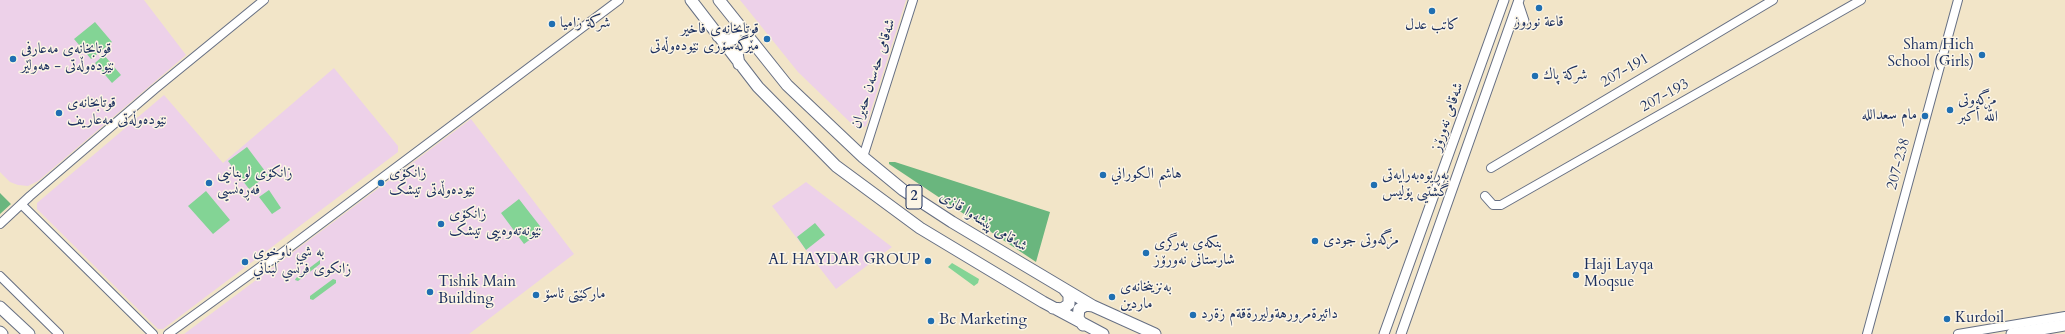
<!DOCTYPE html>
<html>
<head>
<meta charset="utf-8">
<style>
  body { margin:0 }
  canvas { display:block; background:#f2e5c8 }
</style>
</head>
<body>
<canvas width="2065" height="334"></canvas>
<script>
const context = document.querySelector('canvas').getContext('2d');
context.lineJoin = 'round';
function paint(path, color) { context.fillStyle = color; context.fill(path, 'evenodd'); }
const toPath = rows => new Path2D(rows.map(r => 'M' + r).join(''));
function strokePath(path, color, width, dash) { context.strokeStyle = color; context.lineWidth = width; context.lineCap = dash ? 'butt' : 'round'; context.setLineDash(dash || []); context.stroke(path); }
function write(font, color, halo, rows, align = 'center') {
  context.font = font + ' Cardo,Amiri,serif'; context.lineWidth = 3; context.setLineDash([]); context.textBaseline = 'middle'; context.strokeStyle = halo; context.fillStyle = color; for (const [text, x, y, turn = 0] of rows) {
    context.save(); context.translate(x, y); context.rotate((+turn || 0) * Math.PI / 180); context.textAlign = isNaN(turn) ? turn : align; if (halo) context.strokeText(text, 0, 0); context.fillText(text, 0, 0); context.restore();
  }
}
paint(toPath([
  [0,0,144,0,186,55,38,181,28,186,18,185,10,182,0,172],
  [740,0,906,0,866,126,859,129,856,128,798,72],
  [334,68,398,146,398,152,163,329,158,329,37,209,37,203,164,95,223,163],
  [471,119,574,254,469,334,184,334],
  [806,182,892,247,836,289,772,206]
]), '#edd1e9');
paint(toPath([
  [95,22,112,42,91,59,74,39],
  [104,55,121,75,112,83,95,63],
  [247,147,268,175,249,189,228,161],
  [269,190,281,208,272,214,259,197],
  [206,191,230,220,213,234,188,206],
  [519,199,543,230,524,244,501,213],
  [815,223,825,235,806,250,797,237],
  [320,260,320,264,298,281,295,280,296,278],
  [952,263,979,279,978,283,974,286,948,267],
  [333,279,336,280,336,283,313,300,310,299,310,296]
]), '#83d495');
paint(toPath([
  [889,162,895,162,1050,212,1036,262,889,164],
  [0,193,11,204,0,214]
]), '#6ab67e');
const secondary = toPath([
  [863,157,913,0],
  [1491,168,1773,0],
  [1485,196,1493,205,1501,205,1861,0],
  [22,205,153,334],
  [0,224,30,196,155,89,264,0],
  [0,276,59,334],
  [168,334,263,265,274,259,619,0],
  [1867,334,1958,0],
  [1958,334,2065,316]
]);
const primary = toPath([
  [1518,3,1524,21],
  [1384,334,1504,0],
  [1401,334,1519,0]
]);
const highway = toPath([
  [691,0,758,87,836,166,920,228,1043,302,1103,334],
  [719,0,787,85,863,157,903,190,952,222,1093,306,1155,334],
  [718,36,726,41,733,39,740,30,737,23],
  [739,64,737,53,742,46,749,44,756,47],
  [0,307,29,334],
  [1053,308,1062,309,1069,304,1069,295,1064,289],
  [1083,325,1078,318,1079,309,1086,305,1093,306],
  [0,332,2,334],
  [2012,334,2065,325]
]);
strokePath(secondary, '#666f83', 10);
strokePath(primary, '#666f83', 11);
strokePath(highway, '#666f83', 13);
strokePath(secondary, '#fff', 8);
strokePath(primary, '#fff', 9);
strokePath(highway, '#fff', 11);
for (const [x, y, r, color] of [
  [1539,8,4,"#1f6fb2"],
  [1432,11,4,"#1f6fb2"],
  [552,24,4,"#1f6fb2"],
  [767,39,4,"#1f6fb2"],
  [1982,55,4,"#1f6fb2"],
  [13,59,4,"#1f6fb2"],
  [1535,76,4,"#1f6fb2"],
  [1950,110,4,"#1f6fb2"],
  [59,113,4,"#1f6fb2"],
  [1925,116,4,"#1f6fb2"],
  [1103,175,4,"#1f6fb2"],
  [209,183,4,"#1f6fb2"],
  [381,183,4,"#1f6fb2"],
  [1374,185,4,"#1f6fb2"],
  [441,224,4,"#1f6fb2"],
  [1315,241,4,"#1f6fb2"],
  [1146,253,4,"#1f6fb2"],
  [928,261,4,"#1f6fb2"],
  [245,262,4,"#1f6fb2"],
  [1576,275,4,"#1f6fb2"],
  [430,292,4,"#1f6fb2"],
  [536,295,4,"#1f6fb2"],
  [1112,297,4,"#1f6fb2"],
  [1193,315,4,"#1f6fb2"],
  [1947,319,4,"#1f6fb2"],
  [931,321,4,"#1f6fb2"]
]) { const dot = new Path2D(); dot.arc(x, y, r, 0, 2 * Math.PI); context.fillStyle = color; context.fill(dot); strokePath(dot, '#fcf5e5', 1.5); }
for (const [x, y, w] of [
  [914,197,16]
]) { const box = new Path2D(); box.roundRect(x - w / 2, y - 12, w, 24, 3); context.fillStyle = '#fcf5e5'; context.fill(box); strokePath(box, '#1b2f5e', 1); }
write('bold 14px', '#1b2f5e', null, [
  ["2",914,197]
]);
write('15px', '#1b2f5e', '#fcf5e5', [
  ["قاعة نوروز",1539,23,"center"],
  ["شركة زاميا",560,24],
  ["کاتب عدل",1432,26,"center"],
  ["قوتابخانەی فاخیر",759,30,"right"],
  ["مێرگەسۆری نێودەوڵەتی",759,47,"right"],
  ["Sham Hich",1974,46,"right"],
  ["School (Girls)",1974,63,"right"],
  ["قوتابخانەی مەعارفی",21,50],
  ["نێودەوڵەتی - هەولێر",21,67],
  ["شركة پاك",1543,76],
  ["مزگەوتی",1958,101],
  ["الله أكبر",1958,118],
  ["قوتابخانەی",67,104],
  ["نێودەوڵەتی مەعاریف",67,121],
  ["مام سعدالله",1917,116,"right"],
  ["زانکۆی لوبنانیی",217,174],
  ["فەڕەنسیی",217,191],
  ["زانکۆی",389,174],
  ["نێودەوڵەتی تیشک",389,191],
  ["هاشم الكوراني",1111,175],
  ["بەڕێوەبەرایەتی",1382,176],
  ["گشتیی پۆلیس",1382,193],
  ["زانکۆی",449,215],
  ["نێونەتەوەییی تیشک",449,232],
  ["مزگەوتی جودی",1323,241],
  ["بنکەی بەرگری",1154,244],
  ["شارستانی نەورۆز",1154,261],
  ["به شي ناوخوى",253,253],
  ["زانكوى فرنسي لبناني",253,270],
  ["AL HAYDAR GROUP",920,261,"right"],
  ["Haji Layqa",1584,266],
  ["Moqsue",1584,283],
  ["Tishik Main",438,283],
  ["Building",438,300],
  ["بەنزینخانەی",1120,288],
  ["ماردین",1120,305],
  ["مارکێتی ئاسۆ",544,295],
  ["دائيرةمرورهةوليررةقةم زةرد",1201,315],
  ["Kurdoil",1955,319],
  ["Bc Marketing",939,321]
], 'left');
write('15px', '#1b2f5e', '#fcf5e5', [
  ["207-191",1625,71,-30],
  ["شەقامی حەسەن حەیران",874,74,-72],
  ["207-193",1665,96,-29],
  ["شەقامی نەورۆز",1448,117,-71],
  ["207-238",1899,164,-75],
  ["شەقامی پێشەوا قازی",983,222,32]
]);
</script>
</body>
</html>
